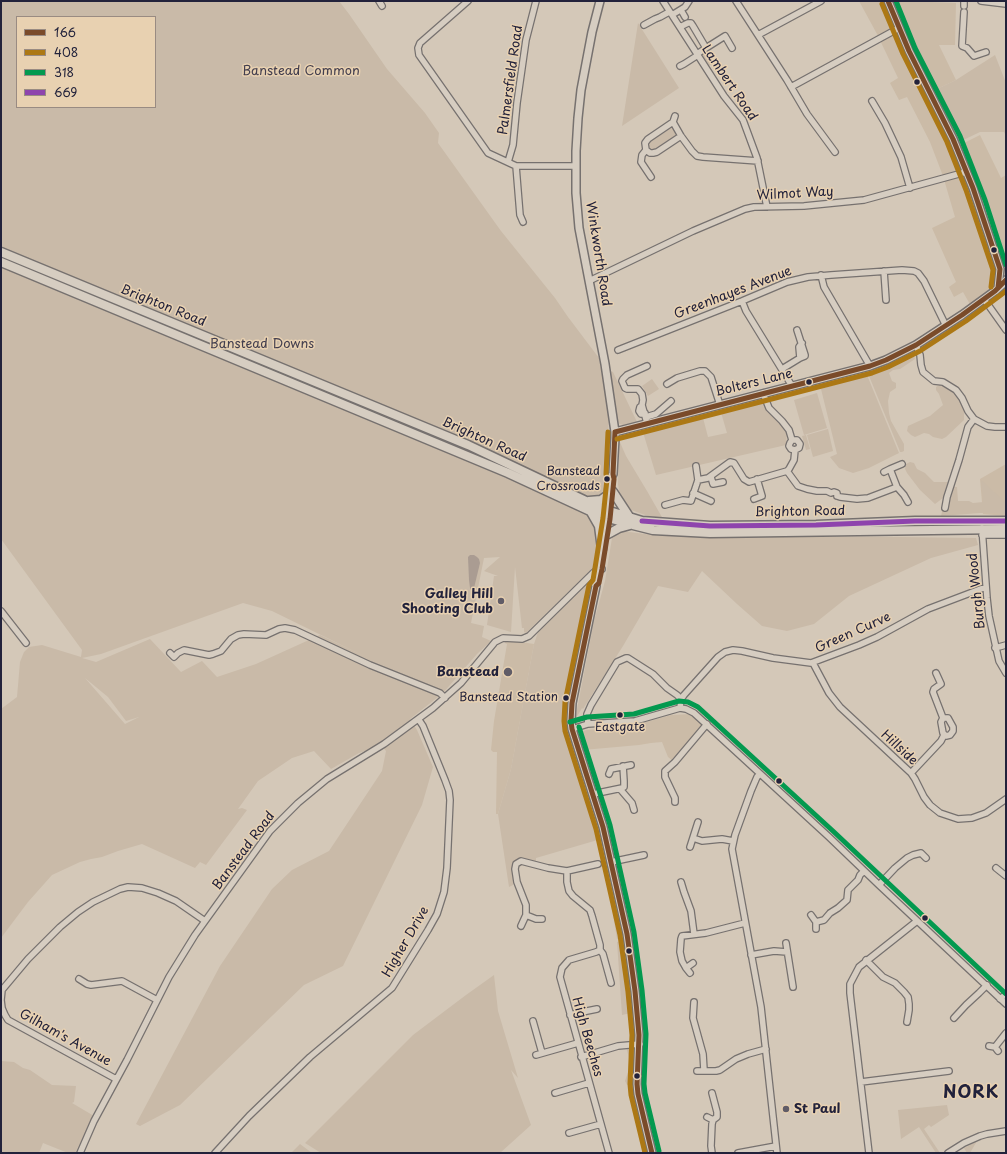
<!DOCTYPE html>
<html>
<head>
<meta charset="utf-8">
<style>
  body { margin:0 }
  #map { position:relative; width:1007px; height:1154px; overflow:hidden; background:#d4c8b8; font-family:"Playpen Sans",sans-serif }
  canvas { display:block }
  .frame { position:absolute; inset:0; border:2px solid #22223b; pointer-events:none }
  .legend { position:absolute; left:16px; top:16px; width:140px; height:92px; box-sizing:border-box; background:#e8d1b1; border:1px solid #998b82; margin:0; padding:5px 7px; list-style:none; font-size:12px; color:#22223b }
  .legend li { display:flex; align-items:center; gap:8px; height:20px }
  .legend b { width:20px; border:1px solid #998b82 }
</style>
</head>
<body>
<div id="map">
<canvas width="1007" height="1154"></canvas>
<div class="frame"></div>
<ul class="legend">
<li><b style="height:5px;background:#7a4b2a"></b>166</li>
<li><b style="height:5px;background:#ac7815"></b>408</li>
<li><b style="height:5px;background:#03994f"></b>318</li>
<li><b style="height:5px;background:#8e44ad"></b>669</li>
</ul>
</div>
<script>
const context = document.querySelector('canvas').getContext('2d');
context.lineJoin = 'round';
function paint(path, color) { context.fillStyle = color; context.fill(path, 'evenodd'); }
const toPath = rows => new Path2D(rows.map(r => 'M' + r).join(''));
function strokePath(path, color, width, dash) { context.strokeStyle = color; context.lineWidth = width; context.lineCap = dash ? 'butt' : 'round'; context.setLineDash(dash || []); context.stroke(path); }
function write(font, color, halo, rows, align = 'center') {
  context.font = font + ' "Playpen Sans",sans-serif'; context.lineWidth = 3; context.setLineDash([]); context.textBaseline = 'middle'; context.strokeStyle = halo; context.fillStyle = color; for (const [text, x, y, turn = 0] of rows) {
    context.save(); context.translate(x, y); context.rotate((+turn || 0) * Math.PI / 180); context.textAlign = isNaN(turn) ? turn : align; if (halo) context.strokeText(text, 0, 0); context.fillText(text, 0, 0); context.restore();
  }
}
paint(toPath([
  [859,1,908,1,956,3,955,45,939,45,956,80,935,90,958,146,980,135,1001,178,1006,175,1006,263,997,268,997,283,994,288,971,306,963,292,954,297,949,287,956,282,932,228,955,217,943,176,930,142,907,97,899,100,890,83,898,78,877,34],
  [1006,464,1006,516,983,514,980,479],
  [507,640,534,644,511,769,498,814,496,814,497,752,493,752,491,750,494,721,507,644,505,643,505,641],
  [691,714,705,725,673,761,668,757,662,742,651,743,639,745,583,750,578,738,579,732,587,730,633,726,671,715]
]), '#cbbba7');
paint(toPath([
  [1,1,339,1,349,14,387,69,425,113,439,133,438,143,501,231,555,298,568,317,599,358,609,415,605,491,602,495,595,497,590,497,591,519,595,522,598,539,593,568,526,633,524,632,524,628,522,628,515,567,511,632,487,625,494,576,498,576,484,571,500,557,484,558,471,623,484,626,482,637,491,641,477,654,443,693,410,719,417,730,433,767,422,805,343,966,304,985,180,1105,140,1126,136,1124,220,966,272,889,292,870,329,851,382,771,386,751,381,745,359,753,331,769,314,751,292,758,258,781,238,809,242,808,247,810,206,865,200,862,195,868,142,844,118,851,102,857,91,859,80,862,52,875,28,902,1,938,1,709,17,697,20,662,24,652,29,647,42,645,81,657,82,650,1,539],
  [17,17,155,17,155,107,17,107],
  [243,603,272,611,366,657,320,635,256,664,217,677,202,661,181,672,150,639,96,662,82,658,101,654],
  [85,678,108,697,126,721,139,717,125,724],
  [638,23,679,88,622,126],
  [706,51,712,61,716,59,716,61,709,66,702,55,702,54],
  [995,55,1006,83,1006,136,1004,132,980,132,957,143,935,90,956,80],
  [672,127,674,128,677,133,675,137,653,151,648,149,647,144,649,142],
  [910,353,913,354,915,359,900,369,893,370,889,373,892,381,896,383,896,388,890,392,888,401,889,413,891,421,904,444,904,451,902,452,900,452,899,449,867,371],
  [610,371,613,372,637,422,623,425,617,423],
  [867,375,899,453,869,468,853,473,839,468,830,457,837,454,821,389],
  [652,379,659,389,648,396,642,386],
  [944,384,955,392,964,408,964,420,946,437,942,439,933,437,929,434,924,433,915,437,911,435,907,431,908,426,930,416,943,405,939,394,936,390,936,387,939,385],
  [817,393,827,428,804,435,794,400],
  [761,399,764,405,770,414,780,423,787,434,786,445,656,475,642,429,702,414,708,437,727,433,720,409],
  [828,429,833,451,813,457,807,435],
  [806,435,810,449,806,450,802,436],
  [619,440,626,456,647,491,663,519,654,518,628,509,619,491,618,484],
  [910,462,914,463,917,469,925,473,934,482,948,482,943,498,935,504,920,490,907,473,905,469,906,464],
  [981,480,1006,503,1006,514,993,513,980,513,941,516,945,499,953,484,955,487,957,487,958,501,969,501,973,503,983,502],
  [622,531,660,536,900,537,976,538,978,545,931,558,849,596,814,624,787,631,762,626,737,604,702,571,688,592,658,586,623,646,583,709,582,708,575,720,594,621,605,581,612,538,615,533],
  [592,581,590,597,566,705,568,726,571,740,601,839,536,858,536,862,514,861,513,885,509,887,498,814,511,769,534,644,538,632,588,582],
  [620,913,624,933,622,934,623,938,617,939,613,915],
  [625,940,635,1012,622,1015,617,942],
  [494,975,498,1011,518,1078,511,1070,531,1125,500,1153,321,1153,305,1143,413,1035,466,995],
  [626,1047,631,1048,635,1052,636,1068,633,1072],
  [1,1061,14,1062,23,1068,30,1070,52,1085,76,1086,74,1102,72,1103,94,1116,75,1153,68,1153,43,1143,39,1153,1,1153],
  [630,1066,632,1074,631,1077,633,1077,633,1079,629,1084,627,1085,625,1081],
  [947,1105,949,1115,931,1127,929,1125,924,1129,940,1153,936,1153,919,1127,901,1139,898,1110],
  [977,1141,970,1153,967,1153,964,1148],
  [300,1144,312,1153,291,1153]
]), '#c9baa8');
paint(toPath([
  [470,555,474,555,477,557,479,559,480,563,474,588,471,590,470,588,469,580,468,557]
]), '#aa9c92');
const minor = toPath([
  [379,1,382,6],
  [468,1,420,43,418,48,419,55,488,153,516,166,576,166],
  [663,1,724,96,743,120,757,158,767,207],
  [736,1,787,80,807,114,835,152],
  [981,1,1006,4],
  [964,6,964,1],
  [681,10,685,17],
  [964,12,962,46,967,48,974,56,986,52],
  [672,15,685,7,689,1],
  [644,25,655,19,660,17,669,12],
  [680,27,688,23,691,23,693,26,706,48,697,54],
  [758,35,821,1],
  [706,48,725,36,732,48],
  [680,66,684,64,698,55],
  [791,87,899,28],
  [872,101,885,123,901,157,910,188],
  [675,116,673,122,648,139,645,143,646,150,650,153,653,153,657,152,681,136],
  [673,122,681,136,692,151,697,156,703,157,758,161],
  [646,150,642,155,641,162,651,177],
  [508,162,513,145,517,103,526,40,536,1],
  [516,166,520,215,523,222],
  [884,271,886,300],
  [821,275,824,287,870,366],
  [589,281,693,231,745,209,754,207,804,206,864,200,966,172],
  [984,299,1006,330],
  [742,301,746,311,792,386],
  [916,345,920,355,921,365,923,372,934,381,943,382,956,390,962,398,968,411,974,419,987,426,995,427,1006,427],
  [618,350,742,301,787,282,808,277,831,275,902,270,914,271,918,273,924,281,946,326],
  [800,358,799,347,802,343],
  [647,366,627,375,623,379,622,381,625,388,627,389,638,389,642,394,643,400,642,405,647,423],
  [782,369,800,358,805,356,805,355,797,330],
  [667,384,677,378,700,371,705,371,711,377,720,405],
  [763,393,769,408,782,421,789,430,792,440],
  [642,406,640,407,639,411,641,414,645,413],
  [646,417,656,414,671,401],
  [792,440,797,440,800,444,799,448,795,450],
  [792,440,790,443,789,446,791,449,795,450],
  [696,466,698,480],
  [787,471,798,486,807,489,817,491,827,491,831,493,834,492,837,493,837,496],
  [884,472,890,469],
  [711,477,713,484,723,482],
  [897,487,890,469,902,464],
  [693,493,711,501],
  [837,496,840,497,857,499,868,498,897,487,904,495,908,502],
  [754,499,762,496,757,479],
  [665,505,683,500,691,501,698,480,708,478,730,462,734,463,744,479,749,482,787,471,789,469,794,460,795,450],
  [945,508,947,497,959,460,968,427,974,419],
  [982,528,987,598,989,616,999,661,1006,673],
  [982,535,1006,535],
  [1,611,26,643],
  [995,648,1006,645],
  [170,653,174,657,178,653,184,650,209,655,213,654,221,651,231,639,238,635,244,634,266,635,279,629,285,628,295,630,370,665,440,693,445,698],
  [813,663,829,693,840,707,911,773,915,779,924,797,930,805,940,813,958,819,972,818,986,813,1006,799],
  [936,673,941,684,934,689,933,692,943,718],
  [680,708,681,699,684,695,718,657,725,652,733,650,742,651,773,658,811,663,859,645,877,637,928,609,986,587],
  [943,718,948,718,953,727,953,731,950,735,946,736,943,733,941,722,943,718],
  [588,724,587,714,591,705,617,662,626,658,628,658,653,674,667,688,677,695,681,699],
  [572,729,588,724,635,721,680,708,686,709,694,713,829,837,879,885,1006,1004],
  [911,773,941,741,944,735],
  [609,774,611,769,631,765],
  [760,774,757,777,751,791,735,835,732,849,761,1007,777,1153],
  [620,789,632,803,634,810],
  [593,794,622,788,624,787,624,781,623,766],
  [675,802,675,798,665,777,665,771,675,762,707,724],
  [693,838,702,841,722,839,733,841],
  [690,847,698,822],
  [611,862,644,855],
  [996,868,1006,876],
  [567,871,598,864],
  [681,882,684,892,691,911,694,934],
  [879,885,895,868,907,858,913,855,921,853,926,858],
  [526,915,536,919,542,919],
  [811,915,816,922],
  [521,926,526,915,526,905,517,882,515,869,516,864,521,861,548,868,567,871,567,882,569,891,573,896,590,910,592,916,600,945,600,950,603,954,611,983],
  [816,929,816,922,824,920,830,913,838,908,847,900,848,890,858,880,860,875,864,871],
  [786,943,793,987],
  [600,950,596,952,569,960,562,968,560,977,609,1153],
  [751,955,774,951,787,952],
  [866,960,883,977,895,983,904,992,908,997,909,1004,909,1010,907,1022],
  [693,963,686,968,682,961,680,952,681,939,682,936,706,933,745,923],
  [686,968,690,973],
  [79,979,87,984,91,985,122,981,157,1000],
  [1000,999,1006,994],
  [694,1002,693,1018,703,1054,704,1070],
  [570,1015,587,1011,597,1009],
  [954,1018,966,1005,979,993,987,985],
  [533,1021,542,1053],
  [989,1046,995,1047],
  [998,1051,995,1047,1006,1033],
  [536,1055,578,1043],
  [581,1057,618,1046,640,1044],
  [697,1071,716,1071,720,1070,736,1059,748,1054,766,1049],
  [116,1079,8,1020,5,1015,2,1008,1,1000,2,990,28,959,60,927,78,912,93,902,120,889,128,887,142,888,158,893,176,901,205,921],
  [861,1082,949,1071],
  [555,1093,589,1083],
  [712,1093,717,1112,717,1117,713,1120,712,1124,711,1146,712,1153],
  [707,1117,713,1120],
  [569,1133,601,1124],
  [80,1153,94,1121,127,1060,169,977,195,935,270,831,298,803,327,779,384,744,433,708,461,683,495,642,503,638,522,639,529,636,593,573,598,569,602,569],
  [215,1153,249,1116,310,1057,392,988,428,930,437,914,444,892,447,868,450,800,449,791,445,780,423,726,419,720],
  [738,1153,776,1146],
  [869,1153,850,993,850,984,859,967,917,921],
  [948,1153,964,1143,980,1136,987,1134,1006,1131]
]);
const major = toPath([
  [600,1,592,32,581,90,578,118,576,151,576,193,579,228,605,364,615,432,615,438,613,474,610,478,602,549,595,583,596,586,572,703,571,721,572,729,603,827,627,934,635,991,639,1035,637,1084,638,1094,652,1153],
  [888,1,909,51,953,139,973,188,1000,269,998,288],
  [615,432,870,366,886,360,916,345,962,315,995,291,1003,284,1006,280]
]);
const highway = toPath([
  [1,252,468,445,603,509,642,521,710,526,816,525,915,521,1006,521],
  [1,262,508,473,601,516,633,525,653,530,710,533,1006,529],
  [613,492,630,518],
  [589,501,601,500,608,495],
  [591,512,599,526,602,549],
  [608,534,619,528,630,525]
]);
strokePath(minor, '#76716f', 8);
strokePath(major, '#76716f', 10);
strokePath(highway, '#76716f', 11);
strokePath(minor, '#d6cdc1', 5.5);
strokePath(major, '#d6cdc1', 7);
strokePath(highway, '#d6cdc1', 8);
strokePath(toPath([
  [888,1,909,51,953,139,973,188,1000,269,998,288],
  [615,432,613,474,614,479,610,519,602,569,599,583,596,586,572,703,571,721,572,729,603,827,627,934,635,991,639,1035,637,1084,638,1094,652,1153],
  [615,432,870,366,886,360,916,345,962,315,995,291,1006,280]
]), '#7a4b2a', 5);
strokePath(toPath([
  [882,4,903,54,947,142,966,190,993,270,991,287],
  [608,432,606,474,607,479,603,518,595,568,593,580,589,585,565,702,564,721,565,731,596,829,620,935,628,992,632,1035,630,1084,631,1095,645,1153],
  [617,439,872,373,888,367,920,351,966,321,1006,291]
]), '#ac7815', 5);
strokePath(toPath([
  [896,1,915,48,960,136,985,200,1006,265],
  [570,722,587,717,634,714,679,701,688,702,698,707,834,832,1006,994],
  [579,727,610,825,634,932,642,990,646,1034,644,1084,645,1093,659,1151]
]), '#03994f', 5);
strokePath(toPath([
  [642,521,710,526,816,525,915,521,1006,521]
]), '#8e44ad', 5);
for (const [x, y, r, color] of [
  [917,82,3.5,"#22223b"],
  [994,250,3.5,"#22223b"],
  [809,382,3.5,"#22223b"],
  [607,479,3.5,"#22223b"],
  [501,601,4,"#605c67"],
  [508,672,5,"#605c67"],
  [566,698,3.5,"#22223b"],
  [620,715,3.5,"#22223b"],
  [779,781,3.5,"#22223b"],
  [925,918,3.5,"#22223b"],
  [629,951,3.5,"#22223b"],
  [637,1076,3.5,"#22223b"],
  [786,1109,4,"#605c67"]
]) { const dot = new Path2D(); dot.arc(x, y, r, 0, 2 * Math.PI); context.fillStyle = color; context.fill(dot); strokePath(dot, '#e8d1b1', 1.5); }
write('12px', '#22223b', '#e8d1b1', [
  ["Banstead",600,472],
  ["Crossroads",600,487],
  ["Banstead Station",558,698],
  ["Eastgate",620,728,"center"]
], 'right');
write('13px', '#423e4e', '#e8d1b1', [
  ["Banstead Common",301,71],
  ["Banstead Downs",262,344]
]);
write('13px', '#22223b', '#e8d1b1', [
  ["Palmersfield Road",511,80,-82],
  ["Lambert Road",729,83,56],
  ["Wilmot Way",795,194,-3],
  ["Winkworth Road",598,254,81],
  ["Greenhayes Avenue",733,293,-21],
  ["Brighton Road",163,306,22],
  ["Bolters Lane",754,383,-14],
  ["Brighton Road",484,440,24],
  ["Brighton Road",800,512,-1],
  ["Burgh Wood",977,591,-96],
  ["Green Curve",853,633,-24],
  ["Hillside",899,748,43],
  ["Banstead Road",244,851,-53],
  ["Higher Drive",406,942,-60],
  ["High Beeches",587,1037,74],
  ["Gilham's Avenue",65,1038,29]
]);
write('bold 13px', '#22223b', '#e8d1b1', [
  ["Galley Hill",493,594],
  ["Shooting Club",493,609],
  ["Banstead",499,672],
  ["St Paul",794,1109,"left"]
], 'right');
context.letterSpacing = '1px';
write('bold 17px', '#22223b', '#e8d1b1', [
  ["NORK",971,1093]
]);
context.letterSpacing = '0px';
</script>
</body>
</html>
